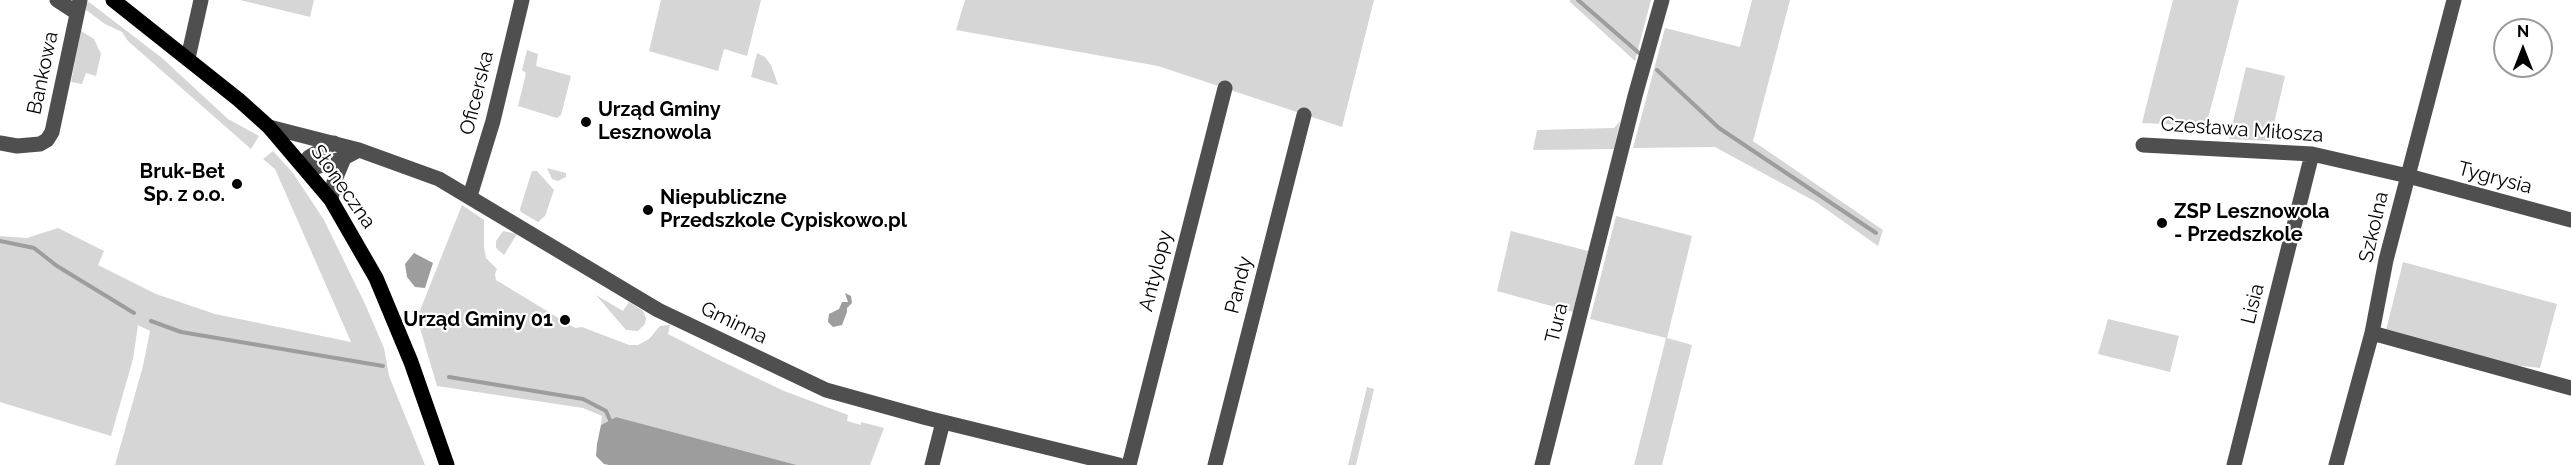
<!DOCTYPE html>
<html>
<head>
<meta charset="utf-8">
<style>
  body { margin:0 }
  #map { position:relative; width:2571px; height:465px; overflow:hidden; background:#fff; font-family:Raleway,sans-serif }
  canvas { display:block }
  .north { position:absolute; left:2493px; top:18px; width:60px; height:60px; box-sizing:border-box; background:#fff; border:2px solid #999; border-radius:50%; rotate:0deg; font-size:16px; font-weight:700; line-height:24px; text-align:center; color:#000 }
  .north::after { content:''; display:block; margin:auto; width:21px; height:27px; background:#000; clip-path:polygon(50% 0,100% 100%,50% 72%,0 100%) }
</style>
</head>
<body>
<div id="map">
<canvas width="2571" height="465"></canvas>
<div class="north">N</div>
</div>
<script>
const context = document.querySelector('canvas').getContext('2d');
context.lineJoin = 'round';
function paint(path, color) { context.fillStyle = color; context.fill(path, 'evenodd'); }
const toPath = rows => new Path2D(rows.map(r => 'M' + r).join(''));
function strokePath(path, color, width, dash) { context.strokeStyle = color; context.lineWidth = width; context.lineCap = dash ? 'butt' : 'round'; context.setLineDash(dash || []); context.stroke(path); }
function write(font, color, halo, rows, align = 'center') {
  context.font = font + ' Raleway,sans-serif'; context.lineWidth = 4.5; context.setLineDash([]); context.textBaseline = 'middle'; context.strokeStyle = halo; context.fillStyle = color; for (const [text, x, y, turn = 0] of rows) {
    context.save(); context.translate(x, y); context.rotate((+turn || 0) * Math.PI / 180); context.textAlign = isNaN(turn) ? turn : align; if (halo) context.strokeText(text, 0, 0); context.fillText(text, 0, 0); context.restore();
  }
}
paint(toPath([
  [240,0,314,0,310,17],
  [661,0,761,0,747,56,724,49,718,71,649,51],
  [965,0,1374,0,1342,127,1158,66,956,30],
  [1570,0,1651,0,1635,61,1570,2],
  [1752,0,1790,0,1753,141,1883,230,1878,246,1816,202,1715,147,1633,148,1665,28,1740,47],
  [2173,0,2239,0,2206,126,2142,123],
  [89,2,162,58,228,119,259,136,251,149,128,41,122,32,105,24,86,10,85,4],
  [81,31,94,39,101,54,96,76,86,73,82,84,71,82],
  [527,50,538,54,536,66,571,76,561,115,557,118,518,106,526,73,522,70],
  [757,53,765,57,771,65,778,85,751,77],
  [2246,67,2285,76,2270,141,2229,139],
  [1620,121,1614,149,1533,150,1537,130,1614,128],
  [273,151,293,173,324,220,365,304,384,348,389,376,425,465,115,465,143,366,150,331,138,325,133,359,111,436,0,402,0,236,27,238,58,228,104,251,98,265,156,294,215,314,351,342,275,169,263,159],
  [547,168,566,173,566,177,558,181,552,179],
  [532,171,537,171,554,190,545,216,538,222,521,212,520,209],
  [462,205,484,220,484,247,486,258,497,269,495,274,496,280,575,328,582,327,629,345,638,345,649,339,660,326,670,325,668,334,717,359,784,391,848,415,847,421,861,425,861,422,884,428,870,465,797,465,616,417,601,425,602,416,583,408,437,386,417,318],
  [1616,216,1692,236,1667,338,1692,345,1662,465,1634,465,1666,338,1590,319],
  [503,231,517,234,504,255,496,248,496,241],
  [1511,231,1588,251,1573,312,1497,291],
  [2403,262,2557,304,2540,368,2514,365,2386,330],
  [596,295,623,311,629,302,643,311,646,318,645,324,638,331,626,330],
  [2108,319,2179,336,2170,372,2098,354],
  [1367,387,1374,389,1356,465,1348,465]
]), '#d6d6d6');
paint(toPath([
  [414,253,433,263,425,288,415,287,407,277,405,264],
  [845,293,851,296,852,303,847,308,847,312,842,325,833,327,828,322,829,314,839,309,842,302,848,302],
  [616,417,797,465,609,465,604,464,596,456,597,444,601,425]
]), '#9d9d9d');
strokePath(toPath([
  [1578,0,1639,53],
  [1657,70,1719,128,1876,233],
  [0,241,34,248,57,266,134,313],
  [151,321,181,332,383,366],
  [449,377,583,399,606,411,610,420]
]), '#9d9d9d', 4);
strokePath(toPath([
  [57,0,77,13],
  [188,58,201,0],
  [269,127,359,150,439,179,658,310,826,390,927,418,1119,465],
  [0,143,17,146,40,144,47,140,52,132,80,0],
  [334,143,309,157,304,166,316,167,344,158,359,150],
  [2143,145,2312,154,2408,176,2571,220],
  [470,196,493,121,522,0],
  [331,200,334,182,344,158],
  [2372,333,2571,388],
  [932,465,943,422],
  [1129,465,1225,88],
  [1215,465,1304,115],
  [1542,465,1635,96,1662,0],
  [2234,465,2312,154],
  [2336,465,2372,333,2386,260,2454,0]
]), '#4f4f4f', 15);
strokePath(toPath([
  [113,0,239,100,269,127,331,200,376,278,411,362,447,465]
]), '#000', 15);
for (const [x, y, r, color] of [
  [586,122,6,"#000"],
  [237,184,6,"#000"],
  [648,210,6,"#000"],
  [2162,223,6,"#000"],
  [565,320,6,"#000"]
]) { const dot = new Path2D(); dot.arc(x, y, r, 0, 2 * Math.PI); context.fillStyle = color; context.fill(dot); strokePath(dot, '#fff', 2); }
write('20px', '#000', '#fff', [
  ["Bankowa",43,73,-78],
  ["Oficerska",477,93,-76],
  ["Czesława Miłosza",2242,130,4],
  ["Tygrysia",2495,178,15],
  ["Słoneczna",343,187,55],
  ["Szkolna",2374,227,-77],
  ["Antylopy",1156,271,-76],
  ["Pandy",1239,285,-76],
  ["Lisia",2253,304,-76],
  ["Gminna",734,323,26],
  ["Tura",1557,323,-76]
]);
write('bold 20px', '#000', '#fff', [
  ["Urząd Gminy",598,110],
  ["Lesznowola",598,133],
  ["Bruk-Bet",225,172,"right"],
  ["Sp. z o.o.",225,195,"right"],
  ["Niepubliczne",660,198],
  ["Przedszkole Cypiskowo.pl",660,221],
  ["ZSP Lesznowola",2174,212],
  ["- Przedszkole",2174,235],
  ["Urząd Gminy 01",553,320,"right"]
], 'left');
</script>
</body>
</html>
